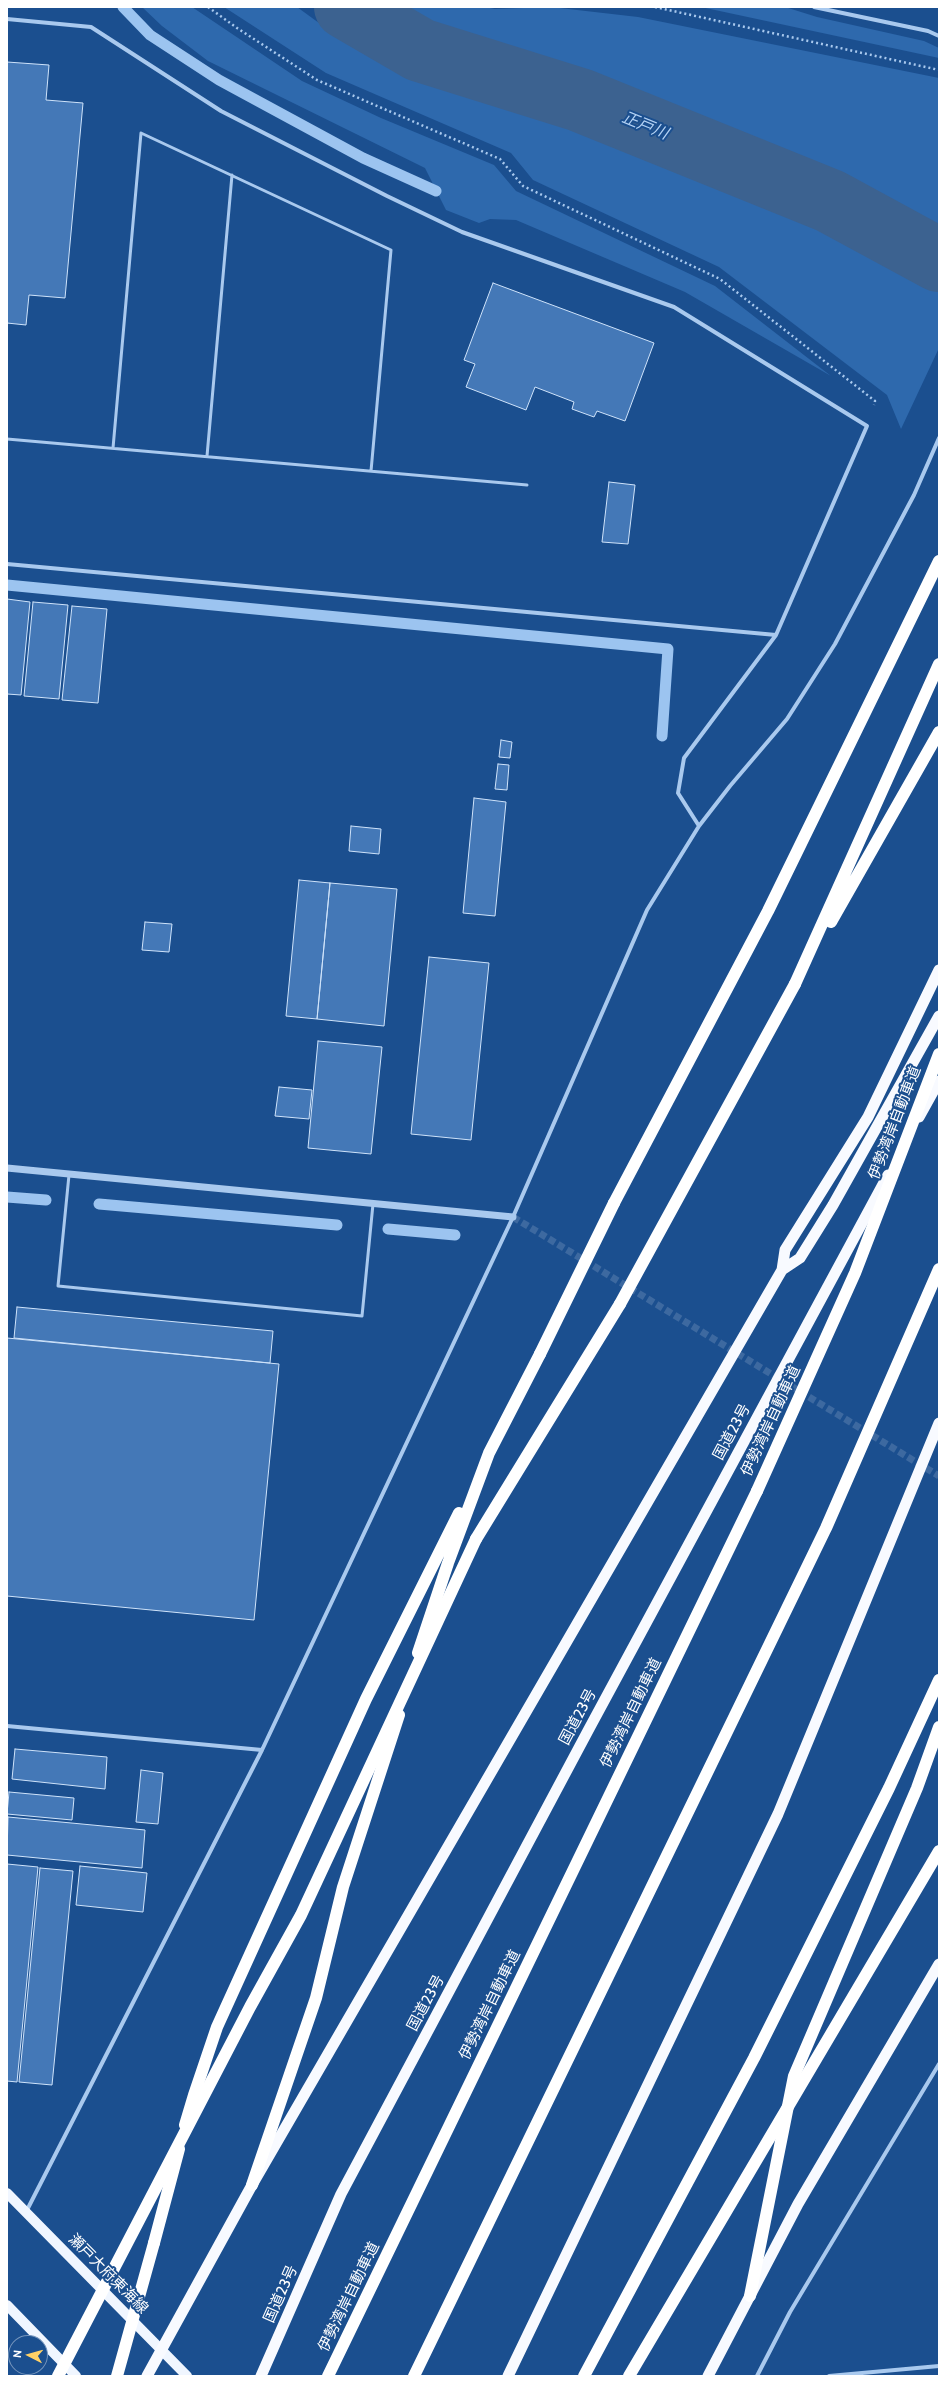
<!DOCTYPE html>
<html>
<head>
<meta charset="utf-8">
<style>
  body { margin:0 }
  #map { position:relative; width:946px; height:2383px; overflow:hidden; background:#1b4f8f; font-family:Cabin,sans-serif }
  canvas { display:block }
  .frame { position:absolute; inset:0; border:8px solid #fff; pointer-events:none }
  .north { position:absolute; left:8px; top:2335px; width:40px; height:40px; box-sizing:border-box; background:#1b4f8f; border:1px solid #7695bc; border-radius:50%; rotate:276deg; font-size:11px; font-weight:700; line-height:16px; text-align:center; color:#fff }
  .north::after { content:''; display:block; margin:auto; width:14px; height:18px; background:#ffd166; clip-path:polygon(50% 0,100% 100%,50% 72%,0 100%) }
</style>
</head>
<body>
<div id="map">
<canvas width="946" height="2383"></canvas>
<div class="frame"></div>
<div class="north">N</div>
</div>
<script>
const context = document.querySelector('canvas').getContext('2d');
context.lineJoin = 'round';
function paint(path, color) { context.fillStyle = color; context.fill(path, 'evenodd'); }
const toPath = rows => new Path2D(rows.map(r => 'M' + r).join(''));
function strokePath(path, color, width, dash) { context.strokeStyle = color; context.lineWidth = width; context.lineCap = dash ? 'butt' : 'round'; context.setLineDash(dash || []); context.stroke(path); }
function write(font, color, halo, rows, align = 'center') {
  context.font = font + ' Cabin,"Noto Sans JP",sans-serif'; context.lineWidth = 4; context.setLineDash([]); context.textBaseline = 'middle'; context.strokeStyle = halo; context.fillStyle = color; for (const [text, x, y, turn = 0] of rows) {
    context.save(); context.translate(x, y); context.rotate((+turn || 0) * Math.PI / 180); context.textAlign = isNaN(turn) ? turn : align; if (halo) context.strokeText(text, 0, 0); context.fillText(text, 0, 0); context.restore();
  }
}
paint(toPath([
  [142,7,192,7,302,81,381,118,494,165,516,191,715,286,831,376,685,292,516,220,490,219,479,223,446,210,425,168,208,61,162,26],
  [224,7,297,7,319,23,378,58,454,88,578,119,668,149,807,203,876,235,939,269,939,348,901,429,887,395,719,267,533,180,511,153,326,73],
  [381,7,484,7,495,9,551,7,638,17,939,78,939,233,726,141,593,99,595,92,543,81,462,50],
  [701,7,785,7,817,17,924,41,939,48,939,58]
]), '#2e69ad');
strokePath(toPath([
  [123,7,150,35,219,80,363,158,436,191],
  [7,585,668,649,662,736],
  [7,1197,46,1200],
  [99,1204,337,1225],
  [388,1229,455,1235]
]), '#9cc4f0', 11);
strokePath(toPath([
  [346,7,420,50,580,100,830,201,939,260]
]), '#3c6290', 64);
const building = toPath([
  [7,62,49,65,46,100,83,103,65,298,29,295,26,325,7,323,7,62],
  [493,283,654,343,625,421,597,411,594,417,572,409,574,402,535,387,526,410,466,387,475,364,464,360,493,283],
  [609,482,635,485,628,544,602,542,609,482],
  [7,599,30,602,21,695,7,694,7,599],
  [33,602,68,605,59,699,24,696,33,602],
  [72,606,107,609,98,703,62,700,72,606],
  [501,740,512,742,510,758,499,757,501,740],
  [498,764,509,765,507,790,495,789,498,764],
  [474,798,506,802,495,916,463,913,474,798],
  [351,826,381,829,379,854,349,851,351,826],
  [299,880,330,883,317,1019,286,1016,299,880],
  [330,883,397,889,384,1026,317,1019,330,883],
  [145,922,172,924,169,952,142,950,145,922],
  [429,957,489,963,471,1140,411,1134,429,957],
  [318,1041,382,1047,371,1154,308,1148,318,1041],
  [279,1087,312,1090,309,1119,275,1116,279,1087],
  [17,1307,273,1331,270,1363,14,1338,17,1307],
  [7,1338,279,1364,254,1620,7,1596,7,1338],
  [15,1749,107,1757,105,1789,12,1779,15,1749],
  [141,1770,163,1773,158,1824,136,1822,141,1770],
  [9,1792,74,1798,72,1820,7,1814,9,1792],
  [8,1817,145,1830,142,1868,7,1855,8,1817],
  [7,1864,38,1867,17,2082,7,2081,7,1864],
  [80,1866,147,1873,143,1912,76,1905,80,1866],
  [40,1868,73,1871,52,2085,19,2082,40,1868]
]);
paint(building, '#4478b7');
strokePath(building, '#cfe3fa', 1);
strokePath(toPath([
  [513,1217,939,1476]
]), '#3d69a0', 7, [7, 3.5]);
strokePath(toPath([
  [208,7,237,28,317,80,500,159,523,186,720,279,875,401,874,405],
  [655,7,939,70]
]), '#a9c9ee', 2.5, [2, 3]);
strokePath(toPath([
  [7,439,527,485],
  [113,448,141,133,391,250,371,471],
  [207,456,232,175],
  [69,1175,58,1286,362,1316,373,1204]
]), '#a9c9ee', 3);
strokePath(toPath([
  [814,7,928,31,939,36],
  [7,19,91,27,221,111,387,196,462,232,674,307,867,426,776,635,7,564],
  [699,826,678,793,684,758,776,635],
  [7,1726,262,1750],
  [26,2212,262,1750,513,1217,647,910,699,826,730,786,787,719,835,644,914,495,939,438],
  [757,2376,790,2312,939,2064],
  [829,2376,939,2366]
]), '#a9c9ee', 4);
strokePath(toPath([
  [7,1168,513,1217]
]), '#a9c9ee', 7);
strokePath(toPath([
  [7,2193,187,2376],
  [7,2305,76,2376]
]), '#f0f6ff', 10);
strokePath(toPath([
  [919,1117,939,1081],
  [782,1270,800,1258,833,1205,939,1016],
  [147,2376,252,2185,782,1270,785,1250,868,1117,939,970],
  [261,2376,341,2194,590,1727,888,1175],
  [508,2376,778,1814,939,1423],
  [708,2376,798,2204,939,1964]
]), '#f8faff', 11);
strokePath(toPath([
  [831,922,939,732],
  [795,984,939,664],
  [614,1203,768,911,939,561],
  [476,1539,620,1304],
  [418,1653,448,1563,489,1453,540,1354],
  [185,2125,194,2095,217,2027,366,1699,459,1513],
  [252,2185,316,1998,343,1887,399,1715],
  [154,2243,179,2149],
  [750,2296,794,2076,917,1788,939,1727],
  [328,2376,757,1491],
  [584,2376,754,2058,889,1788,939,1680]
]), '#fff', 12);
strokePath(toPath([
  [620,1304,795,984],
  [540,1354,614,1203],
  [757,1491,855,1273,939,1054],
  [58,2376,250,2007,301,1915,476,1539],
  [117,2376,154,2243],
  [414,2376,826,1528,939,1269],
  [629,2376,939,1851]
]), '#fff', 12);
write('15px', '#fff', '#1b4f8f', [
  ["伊勢湾岸自動車道",895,1123,-69],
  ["伊勢湾岸自動車道",771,1421,-65],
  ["国道23号",732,1432,-62],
  ["伊勢湾岸自動車道",631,1713,-64],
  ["国道23号",578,1717,-62],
  ["国道23号",426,2003,-62],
  ["伊勢湾岸自動車道",490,2005,-64],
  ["瀬戸大府東海線",108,2274,45],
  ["国道23号",281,2294,-66],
  ["伊勢湾岸自動車道",349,2297,-64]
]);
write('italic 16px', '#b5d3f5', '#1b4f8f', [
  ["正戸川",645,126,22]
]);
</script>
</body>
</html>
